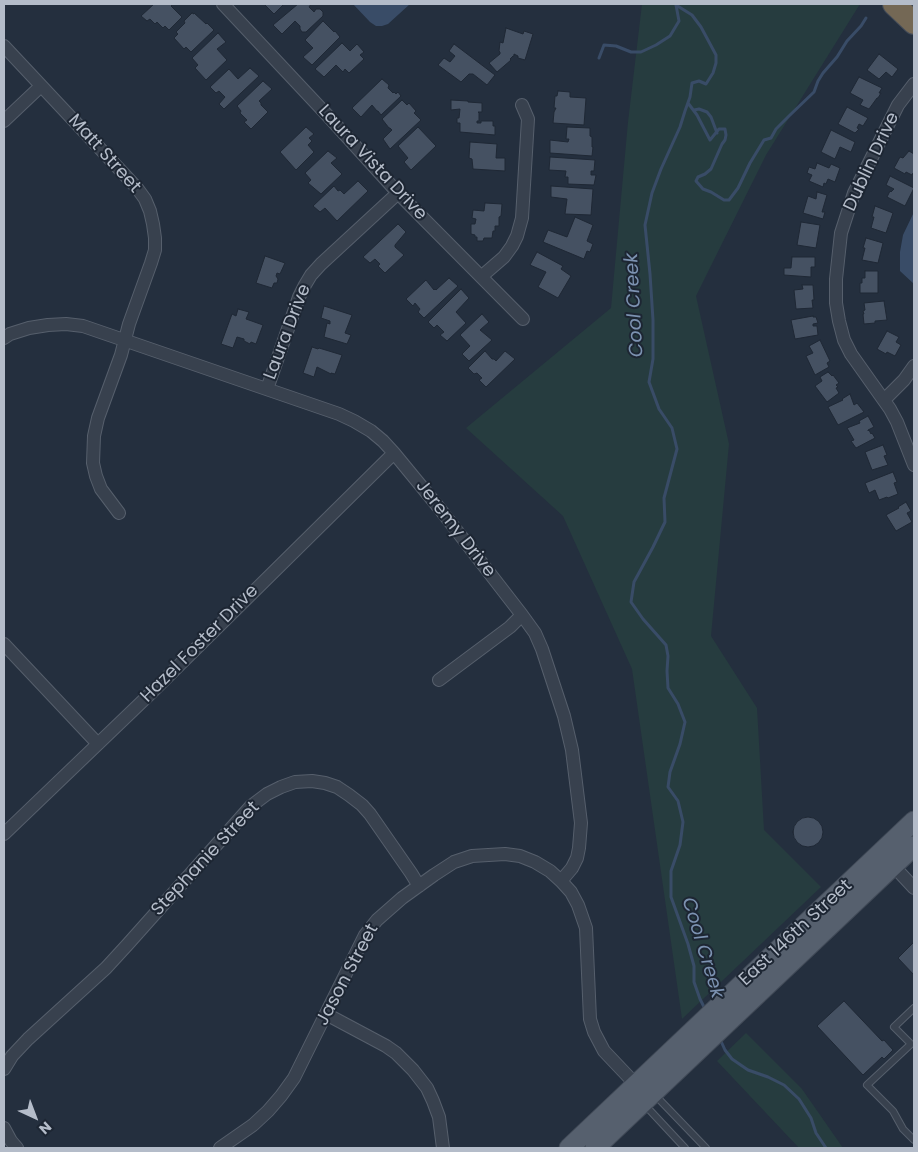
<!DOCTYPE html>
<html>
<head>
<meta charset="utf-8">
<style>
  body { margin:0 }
  #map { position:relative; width:918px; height:1152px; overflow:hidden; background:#242f3e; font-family:Poppins,sans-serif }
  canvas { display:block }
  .frame { position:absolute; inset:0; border:5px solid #b4bcc9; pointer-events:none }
  .north { position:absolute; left:10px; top:1092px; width:50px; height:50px; -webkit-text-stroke:4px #1d2633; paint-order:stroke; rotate:137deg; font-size:14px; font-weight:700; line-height:20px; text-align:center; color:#b4bcc9 }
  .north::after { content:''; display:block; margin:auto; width:18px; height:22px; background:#b4bcc9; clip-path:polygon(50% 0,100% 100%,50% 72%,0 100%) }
</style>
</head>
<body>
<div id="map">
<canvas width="918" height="1152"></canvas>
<div class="frame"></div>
<div class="north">N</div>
</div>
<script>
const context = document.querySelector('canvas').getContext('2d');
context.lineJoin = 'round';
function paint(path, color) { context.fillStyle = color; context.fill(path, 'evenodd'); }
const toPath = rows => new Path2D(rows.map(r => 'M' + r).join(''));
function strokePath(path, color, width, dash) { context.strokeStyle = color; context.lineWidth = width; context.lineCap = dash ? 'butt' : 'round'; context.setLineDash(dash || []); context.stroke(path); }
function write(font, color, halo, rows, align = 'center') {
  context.font = font + ' Poppins,sans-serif'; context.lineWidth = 4; context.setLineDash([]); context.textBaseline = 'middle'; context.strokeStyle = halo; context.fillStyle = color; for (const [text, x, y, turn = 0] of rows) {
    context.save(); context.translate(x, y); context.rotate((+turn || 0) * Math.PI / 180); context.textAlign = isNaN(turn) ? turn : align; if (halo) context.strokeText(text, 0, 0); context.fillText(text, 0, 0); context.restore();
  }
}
paint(toPath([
  [642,4,860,4,766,155,696,296,729,444,711,636,757,708,764,830,821,887,682,1019,632,669,563,516,466,428,611,308,628,122],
  [746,1033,802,1089,843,1148,799,1148,717,1061]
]), '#263c3f');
paint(toPath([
  [353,4,410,4,388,24,382,26,376,26,370,22],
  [914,212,914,284,900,271,900,252,903,235]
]), '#394c67');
strokePath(toPath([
  [676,5,692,15,701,27,716,55,716,63,713,73,706,84,699,81,692,83,690,97,685,111,680,127,661,169,652,193,645,225,650,274,653,320,653,359,649,382,659,409,672,428,677,449,664,498,665,522,653,547,634,582,631,602,643,619,666,645,668,656,667,671,668,688,678,704,685,722,680,744,670,772,668,787,678,801,683,822,680,845,671,871,671,897,688,944,694,966,694,982,700,999,706,1011],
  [599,58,604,45,616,46,631,52,641,52,656,45,670,36,679,21,676,5],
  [688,103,697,115,710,140,719,129,725,129,726,135,725,140,722,144,711,169,705,174,698,177,696,181,703,189,711,192,724,200,729,200,738,188,750,163,764,140,771,138,776,129,789,116,814,92,818,81,823,73,837,57,847,41,861,26,866,18],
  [694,110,699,109,707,112,711,117,717,133],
  [720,1039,725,1050,732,1059,748,1070,768,1077,784,1085,799,1099,811,1118,816,1133,826,1148]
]), '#394c67', 3);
const building = toPath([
  [154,4,173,4,171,6,182,17,169,30,165,26,163,28,157,22,155,24,150,19,147,21,141,16,154,4],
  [264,4,284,4,274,14,264,4],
  [298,4,311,4,309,7,314,12,316,9,320,9,323,12,323,16,306,32,302,32,300,29,300,26,295,21,282,34,273,25,298,4],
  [192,13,194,14,194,13,206,24,207,23,214,30,191,52,186,47,184,49,174,38,178,34,176,32,185,23,184,21,192,13],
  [323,21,334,32,335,31,340,37,312,65,303,57,313,48,305,40,323,21],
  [506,28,523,34,524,31,533,34,525,60,518,58,518,56,514,54,514,56,513,56,510,59,511,60,497,72,489,63,500,54,500,52,499,51,500,42,503,43,506,28],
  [218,33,226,42,217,49,227,60,206,80,195,68,198,65,192,58,218,33],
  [342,43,350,51,357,44,364,52,360,55,364,59,349,73,345,69,343,72,336,65,324,77,315,69,342,43],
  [454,44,495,75,487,85,473,74,469,74,461,82,438,65,444,58,450,62,455,56,449,51,454,44],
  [879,54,898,69,892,77,886,72,879,79,867,70,879,54],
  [250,68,259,76,224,109,219,104,225,97,219,91,216,93,210,87,229,69,238,79,250,68],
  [859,77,882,88,879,93,881,93,878,98,877,98,869,109,860,105,863,100,850,93,859,77],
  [382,79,389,85,388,88,393,93,394,92,396,94,398,92,401,96,381,115,378,111,377,111,372,105,361,117,352,108,382,79],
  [263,81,272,89,259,101,261,103,261,105,268,112,251,129,244,122,247,120,240,113,241,111,237,106,263,81],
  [558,91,570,92,570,97,586,98,584,125,553,123,554,112,556,108,554,108,555,96,557,96,558,91],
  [402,100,407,105,409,103,416,111,414,113,421,120,390,149,383,139,392,130,390,128,389,128,382,119,402,100],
  [451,100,468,101,468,102,482,103,482,112,478,112,479,113,479,121,477,121,477,123,481,123,481,121,493,121,493,126,495,126,495,135,460,132,460,123,457,123,457,118,459,118,460,109,451,110,451,100],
  [847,107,868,118,863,126,859,124,857,128,859,129,855,133,838,124,847,107],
  [306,127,314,134,309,138,312,141,308,145,314,152,296,170,280,152,306,127],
  [418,127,436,146,411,170,404,162,408,158,398,146,418,127],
  [567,127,590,128,590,136,592,137,592,147,593,147,592,156,550,153,550,140,568,142,569,139,566,139,567,127],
  [831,130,855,142,851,152,840,147,835,159,821,152,831,130],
  [470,142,497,144,496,158,505,158,505,171,473,169,472,159,469,158,470,142],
  [328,151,337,158,331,163,342,174,321,194,308,183,311,180,305,173,328,151],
  [909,151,914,154,914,174,913,173,912,175,906,172,905,174,894,168,900,157,903,158,909,151],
  [550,157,595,160,594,171,591,171,591,175,596,175,594,185,568,184,568,177,565,177,566,171,549,170,550,157],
  [817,163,829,168,831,164,840,168,835,182,828,179,826,184,824,183,823,187,809,181,812,175,807,173,809,167,815,169,817,163],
  [890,176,914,188,905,206,887,197,890,191,891,192,894,189,886,185,890,176],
  [358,181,368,191,337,221,325,208,320,212,313,206,334,186,338,191,340,190,344,194,358,181],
  [551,186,593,189,591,215,565,214,567,199,551,197,551,186],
  [817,192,827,195,822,212,825,212,823,219,803,213,808,196,816,199,817,192],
  [485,203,502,204,501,216,499,217,499,226,495,226,495,231,493,231,492,238,484,238,483,241,477,241,477,237,475,237,475,235,471,234,471,224,475,224,476,219,472,218,473,210,484,211,485,203],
  [875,206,893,213,886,233,871,228,874,217,872,217,875,206],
  [575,217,593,225,587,241,593,244,590,252,587,251,584,259,543,242,548,230,567,237,575,217],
  [801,222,820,225,816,248,797,245,801,222],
  [398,224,406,232,395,245,395,247,404,255,385,273,378,266,380,264,375,259,370,263,363,257,398,224],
  [866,238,883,243,878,263,862,260,865,248,863,248,866,238],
  [537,252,563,266,561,269,571,276,558,298,538,287,546,272,530,265,537,252],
  [265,256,285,263,280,274,277,273,276,276,278,279,277,283,274,283,272,288,256,283,265,256],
  [792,257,815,257,815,267,811,267,811,277,784,275,784,268,791,268,792,257],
  [865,271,878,271,878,293,860,293,860,283,862,283,862,278,865,278,865,271],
  [449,278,458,286,424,318,418,312,420,309,415,303,413,306,406,299,426,280,434,290,435,289,436,290,449,278],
  [802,285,813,285,814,300,812,300,813,308,796,309,794,290,803,289,802,285],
  [461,289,469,298,456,312,466,323,447,341,440,335,444,332,437,325,434,328,428,322,461,289],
  [884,301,887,320,875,321,875,323,864,324,863,314,864,314,863,311,865,310,864,303,884,301],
  [324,306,352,315,345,333,351,335,347,344,324,337,327,323,330,324,330,321,321,318,324,306],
  [238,309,249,312,246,319,263,325,256,344,251,342,250,344,244,341,244,339,237,337,233,348,221,344,232,314,236,316,238,309],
  [482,314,489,322,480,330,492,340,469,361,462,354,470,346,460,335,482,314],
  [813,316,813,317,816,317,818,323,813,324,813,326,817,326,818,335,795,339,791,320,813,316],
  [887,331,899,337,896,342,901,345,895,356,887,352,886,354,877,349,887,331],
  [820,340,830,361,827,363,829,367,815,375,806,356,813,353,809,346,820,340],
  [312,347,318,349,319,348,342,355,335,374,331,373,331,374,317,367,314,377,303,373,312,347],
  [485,351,492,359,494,359,496,361,505,351,515,359,486,387,479,380,482,378,477,373,474,374,468,368,485,351],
  [828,372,832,376,833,375,839,383,836,385,838,387,836,388,839,393,827,402,815,386,822,381,820,377,828,372],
  [850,394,854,405,857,403,864,412,838,425,828,407,843,400,842,399,850,394],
  [868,416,874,427,868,430,868,431,869,430,871,434,872,433,875,438,856,448,851,441,854,440,847,428,860,423,859,421,868,416],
  [883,445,887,455,884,456,888,465,872,470,865,452,883,445],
  [893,472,897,482,894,483,898,494,888,498,887,497,879,500,875,490,869,493,865,483,893,472],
  [906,502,911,511,907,513,912,522,896,531,886,515,899,508,898,507,906,502],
  '793 832a15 15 0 1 1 30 0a15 15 0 1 1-30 0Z',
  [914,942,914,975,898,958,914,942],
  [844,1001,882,1041,884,1040,893,1050,884,1059,882,1057,863,1075,817,1026,844,1001]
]);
paint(building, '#455162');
strokePath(building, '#1f2835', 1);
const lane = toPath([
  [914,1008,894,1027,911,1044,867,1085,893,1111,903,1129,914,1140],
  [655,1095,706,1148],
  [644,1104,685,1148]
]);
const street = toPath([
  [223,4,328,116,398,193,523,319],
  [4,46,137,188,145,199,150,211,153,224,155,238,155,250,151,263,129,324,121,355,98,418,94,436,93,463,96,476,101,489,119,513],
  [914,84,898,105,854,193,841,233,836,279,836,303,839,321,844,340,851,354,890,409,897,422,914,465],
  [4,121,41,86],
  [482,276,504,257,512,246,517,236,522,218,528,119,522,105],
  [4,338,10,334,29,328,48,325,66,324,83,326,339,414,354,421,371,431,383,441,394,453,440,509,522,615,535,633,542,649,564,716,572,750,581,823,579,848,577,858,572,868,561,881],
  [267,389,299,297,305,285,311,275,321,264,398,193],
  [884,400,904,380,914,366],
  [4,644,98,744],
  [439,680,510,627,522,615],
  [4,834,151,693,394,453],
  [888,860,914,888],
  [326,1014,386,1046,396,1053,413,1070,427,1088,433,1101,439,1117,443,1148],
  [4,1069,12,1056,28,1039,106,968,128,944,251,806,267,794,281,787,295,782,312,781,325,783,337,787,349,795,362,805,370,814,411,873,419,886],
  [4,1128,11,1141,17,1148],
  [220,1148,253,1125,268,1111,281,1096,294,1078,365,935,377,920,402,898,434,875,454,862,472,856,505,854,520,856,535,862,550,871,561,881,571,892,578,905,586,928,590,1019,594,1032,604,1051,641,1090]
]);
const primary = toPath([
  [569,1148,914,821],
  [595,1148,914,846]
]);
const highway = toPath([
  [894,4,914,23]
]);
strokePath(lane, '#565f6c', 8);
strokePath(street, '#565f6c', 14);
strokePath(primary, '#414a57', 21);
strokePath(highway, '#434c59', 24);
strokePath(lane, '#38414e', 6);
strokePath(street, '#38414e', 12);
strokePath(primary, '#56606e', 19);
strokePath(highway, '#746855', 22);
write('18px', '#b4bcc9', '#1d2633', [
  ["Matt Street",104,154,48],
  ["Dublin Drive",872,162,-65],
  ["Laura Vista Drive",372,163,47],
  ["Laura Drive",288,332,-69],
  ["Jeremy Drive",455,529,52],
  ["Hazel Foster Drive",200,644,-45],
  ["Stephanie Street",206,859,-47],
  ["East 146th Street",796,933,-43],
  ["Jason Street",348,975,-62]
]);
write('italic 19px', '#7c92b1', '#1d2633', [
  ["Cool Creek",635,305,-93],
  ["Cool Creek",702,948,73]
]);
</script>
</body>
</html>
